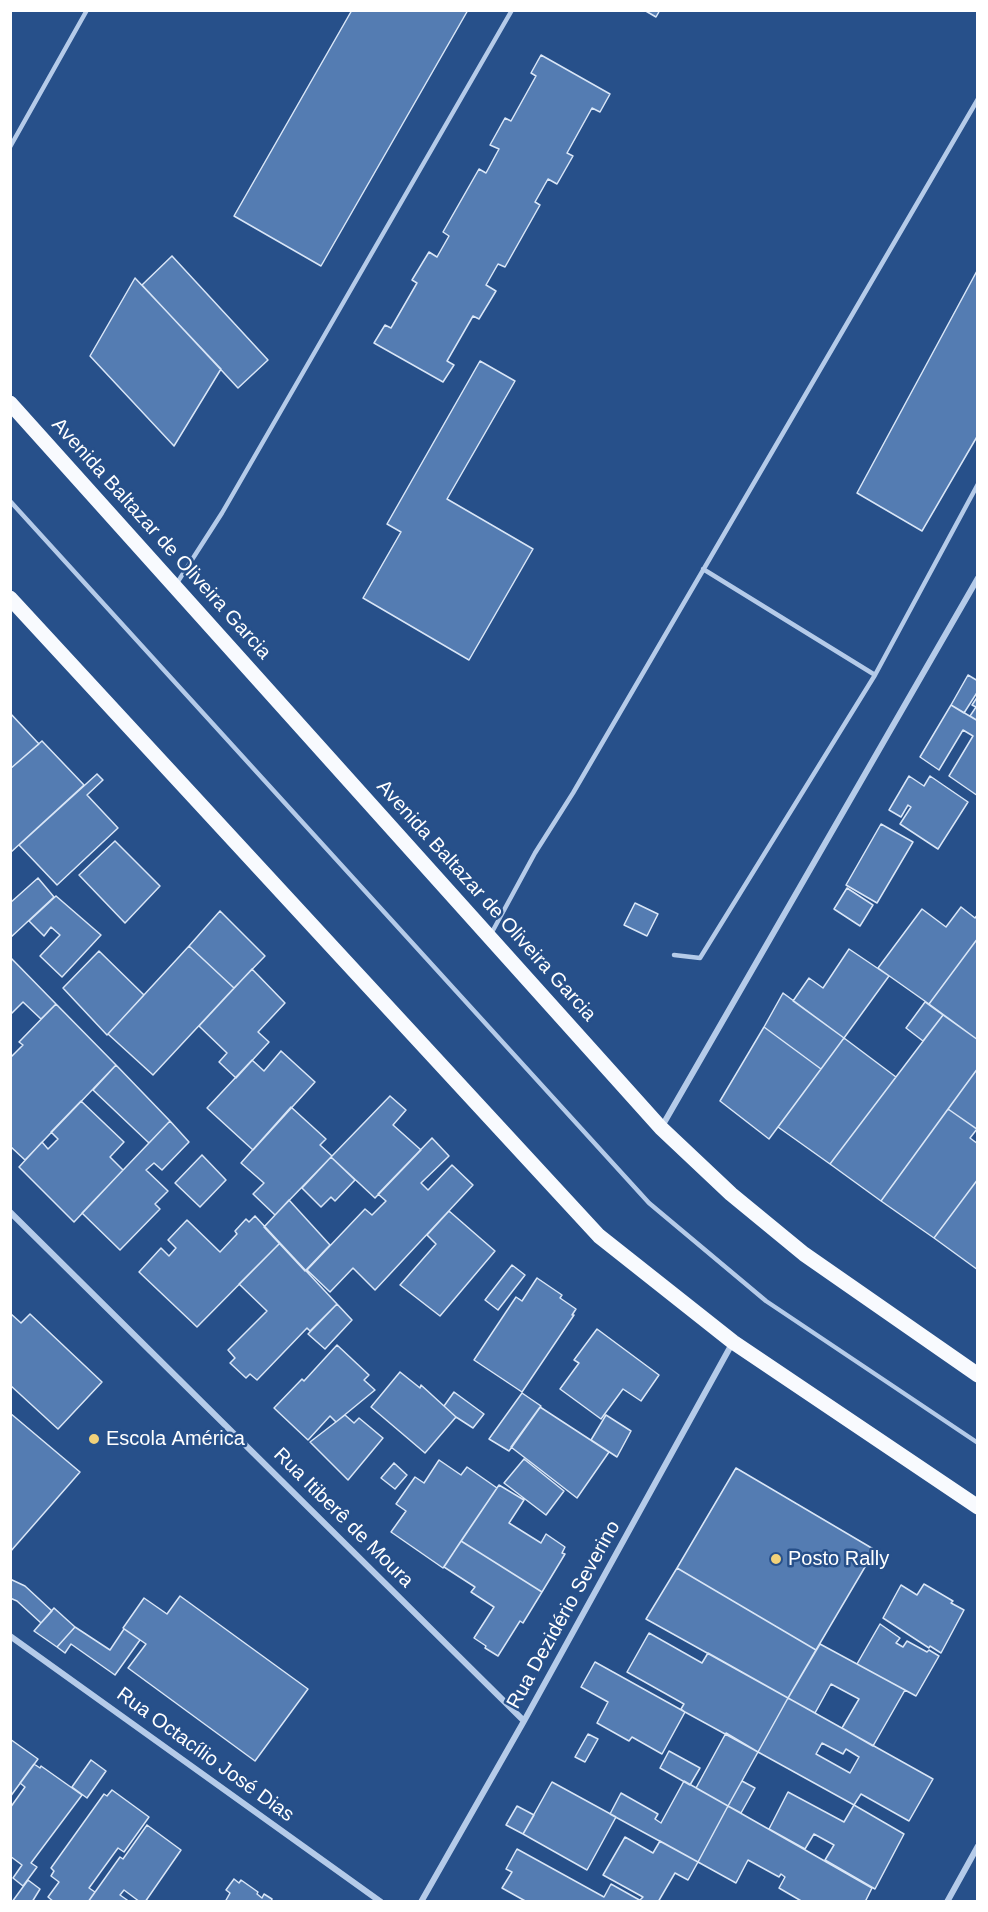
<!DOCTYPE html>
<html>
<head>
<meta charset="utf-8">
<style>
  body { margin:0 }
  #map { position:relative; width:988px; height:1912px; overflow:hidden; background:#27508a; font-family:Helvetica,sans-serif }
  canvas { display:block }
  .frame { position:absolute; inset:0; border:12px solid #fff; pointer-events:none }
</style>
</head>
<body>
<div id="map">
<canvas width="988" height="1912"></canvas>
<div class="frame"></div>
</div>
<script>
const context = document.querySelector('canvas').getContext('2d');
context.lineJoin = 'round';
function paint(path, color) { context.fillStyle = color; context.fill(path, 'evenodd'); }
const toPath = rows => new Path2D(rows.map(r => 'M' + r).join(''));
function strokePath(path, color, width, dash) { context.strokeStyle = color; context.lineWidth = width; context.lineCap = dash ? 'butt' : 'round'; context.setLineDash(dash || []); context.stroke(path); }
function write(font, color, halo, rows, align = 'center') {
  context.font = font + ' Helvetica,sans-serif'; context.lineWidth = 5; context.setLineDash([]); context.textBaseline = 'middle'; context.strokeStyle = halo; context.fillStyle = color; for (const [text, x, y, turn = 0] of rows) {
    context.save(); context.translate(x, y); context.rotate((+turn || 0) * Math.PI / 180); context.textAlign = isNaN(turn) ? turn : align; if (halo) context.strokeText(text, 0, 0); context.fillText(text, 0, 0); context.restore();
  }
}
const building = toPath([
  [352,10,468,10,321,266,234,216,352,10],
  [644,10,660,10,656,17,644,10],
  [541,55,610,94,600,112,592,108,567,153,573,156,557,184,548,179,535,202,540,205,505,267,498,264,486,285,496,291,479,319,473,316,447,361,454,365,443,382,374,343,385,325,391,328,417,283,412,280,429,252,437,257,449,236,443,232,479,169,486,173,499,149,490,145,505,118,511,121,536,76,531,73,541,55],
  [172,256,268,360,238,388,142,285,172,256],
  [978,269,978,435,922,531,857,493,978,269],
  [135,278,221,369,174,446,90,356,135,278],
  [480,361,515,381,447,499,533,549,469,660,363,598,401,532,387,524,480,361],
  [968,675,978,681,978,691,964,713,951,705,968,675],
  [978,696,978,721,970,716,976,707,972,705,978,696],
  [951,705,978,721,978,796,949,776,973,736,963,730,939,770,920,757,951,705],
  [10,713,39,744,10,769,10,713],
  [42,741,84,785,10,853,10,769,42,741],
  [97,774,103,780,87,795,118,828,57,885,19,845,97,774],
  [909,776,924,786,930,776,968,802,938,849,900,824,911,807,908,805,901,817,889,810,909,776],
  [881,824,913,842,877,903,846,885,881,824],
  [115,841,160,886,125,923,79,875,115,841],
  [38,878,54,897,10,938,10,903,38,878],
  [847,888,873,905,860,926,834,909,847,888],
  [56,896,101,935,62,977,40,956,60,935,51,927,44,936,29,921,56,896],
  [635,903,658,914,647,936,624,925,635,903],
  [961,907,975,918,978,914,978,938,929,1004,878,968,922,909,946,927,961,907],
  [220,911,265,956,234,988,189,946,220,911],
  [978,938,978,1040,929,1004,978,938],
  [189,946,234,988,153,1075,108,1034,189,946],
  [849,949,889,976,844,1038,793,1001,809,978,823,988,849,949],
  [99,951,144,995,107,1035,63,988,99,951],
  [10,957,56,1004,41,1019,23,1002,10,1015,10,957],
  [252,969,285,1003,258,1032,269,1042,236,1078,219,1062,227,1053,199,1026,252,969],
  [783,993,844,1038,821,1069,764,1027,783,993],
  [925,1002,943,1015,923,1041,906,1028,925,1002],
  [56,1004,116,1065,25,1160,10,1146,10,1058,23,1045,19,1042,56,1004],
  [943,1015,978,1040,978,1068,881,1201,830,1164,943,1015],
  [764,1027,821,1069,769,1139,720,1101,764,1027],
  [844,1038,896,1077,830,1164,778,1127,844,1038],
  [281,1051,315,1082,253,1150,207,1108,252,1060,264,1071,281,1051],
  [116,1065,170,1121,149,1143,93,1090,116,1065],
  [978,1068,978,1130,948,1109,978,1068],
  [390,1096,406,1110,393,1125,421,1150,375,1198,331,1157,390,1096],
  [81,1101,124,1142,110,1157,123,1170,74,1222,19,1167,42,1142,48,1149,58,1139,51,1132,81,1101],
  [291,1107,326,1139,320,1145,332,1156,275,1215,253,1194,264,1183,241,1163,291,1107],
  [948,1109,977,1129,970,1138,978,1144,978,1179,934,1238,881,1201,948,1109],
  [170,1121,189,1142,162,1170,154,1163,146,1170,168,1191,155,1204,160,1209,120,1250,82,1213,170,1121],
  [432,1138,449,1156,421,1183,428,1190,452,1165,473,1185,375,1290,353,1268,330,1292,307,1270,365,1209,372,1215,386,1201,378,1194,432,1138],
  [202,1155,226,1180,200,1207,175,1183,202,1155],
  [331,1157,355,1180,335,1201,331,1197,321,1207,302,1188,331,1157],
  [978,1179,978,1270,934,1238,978,1179],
  [289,1200,330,1245,305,1271,264,1227,289,1200],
  [449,1211,495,1251,440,1316,400,1285,436,1244,427,1235,449,1211],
  [255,1216,280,1243,197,1327,139,1272,161,1248,169,1256,176,1248,168,1240,187,1220,220,1252,237,1234,235,1231,246,1219,249,1222,255,1216],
  [280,1243,337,1304,310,1331,307,1328,257,1380,250,1374,246,1378,230,1363,235,1358,228,1350,267,1311,239,1284,280,1243],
  [512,1265,525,1275,498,1310,485,1300,512,1265],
  [537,1278,562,1295,560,1298,576,1309,572,1315,574,1315,522,1392,474,1360,516,1297,522,1301,537,1278],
  [337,1304,352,1320,325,1349,308,1334,337,1304],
  [10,1313,21,1323,30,1314,102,1382,58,1429,10,1385,10,1313],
  [597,1329,659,1375,641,1401,623,1389,601,1419,560,1389,579,1363,574,1360,597,1329],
  [337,1345,369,1375,364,1380,375,1390,336,1422,330,1416,308,1440,274,1408,302,1379,304,1381,337,1345],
  [400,1372,420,1388,421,1385,456,1417,425,1453,371,1407,400,1372],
  [454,1392,484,1414,473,1428,456,1417,444,1406,454,1392],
  [522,1393,541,1406,509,1451,489,1439,522,1393],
  [540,1407,609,1452,577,1498,511,1447,540,1407],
  [10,1413,80,1472,10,1552,10,1413],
  [345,1415,354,1423,359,1418,383,1438,348,1480,310,1442,345,1415],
  [606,1415,631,1431,617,1457,591,1440,606,1415],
  [524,1459,564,1491,546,1515,504,1483,524,1459],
  [439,1460,461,1475,467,1467,497,1488,443,1568,391,1532,406,1511,396,1504,415,1477,424,1483,439,1460],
  [394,1463,407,1475,395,1489,381,1478,394,1463],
  [736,1468,875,1550,816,1650,677,1568,736,1468],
  [499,1485,524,1500,509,1523,541,1543,546,1534,565,1547,562,1553,565,1554,542,1592,461,1541,499,1485],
  [461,1541,542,1592,523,1623,520,1621,498,1656,485,1648,486,1646,474,1638,494,1607,471,1592,475,1587,444,1567,461,1541],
  [677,1568,816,1650,788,1698,646,1619,677,1568],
  [10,1579,25,1586,52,1611,41,1623,17,1601,10,1598,10,1579],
  [924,1584,953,1601,951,1603,964,1610,941,1653,930,1646,929,1648,883,1618,901,1585,917,1595,924,1584],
  [180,1596,308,1689,255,1761,128,1668,146,1644,123,1628,144,1598,167,1614,180,1596],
  [54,1608,75,1627,57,1647,34,1631,54,1608],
  [880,1624,900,1638,896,1643,903,1647,907,1641,927,1652,929,1650,939,1656,916,1696,857,1664,880,1624],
  [75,1627,110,1650,124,1629,140,1640,115,1675,71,1644,65,1653,57,1647,75,1627],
  [649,1633,702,1663,708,1653,788,1698,758,1752,685,1712,681,1709,684,1704,627,1672,649,1633],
  [820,1644,905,1690,873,1746,842,1728,859,1699,831,1684,815,1713,788,1698,820,1644],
  [595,1662,685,1712,662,1754,632,1737,629,1741,597,1723,608,1702,581,1687,595,1662],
  [788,1698,933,1779,909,1821,861,1794,854,1805,758,1752,788,1698],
  [822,1743,843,1754,846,1749,859,1757,850,1773,816,1754,822,1743],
  [726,1733,758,1752,728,1806,696,1788,726,1733],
  [588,1734,598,1739,585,1762,575,1757,588,1734],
  [10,1739,38,1759,10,1797,10,1739],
  [669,1751,700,1768,690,1785,660,1768,669,1751],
  [91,1760,106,1771,87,1798,72,1787,91,1760],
  [34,1764,40,1768,41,1766,82,1795,31,1863,37,1867,23,1886,13,1878,22,1865,10,1856,10,1808,25,1787,20,1783,34,1764],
  [684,1781,728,1806,698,1862,610,1814,621,1793,658,1814,655,1819,661,1823,684,1781],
  [742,1781,755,1788,741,1813,728,1806,742,1781],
  [552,1782,616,1817,587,1870,523,1834,552,1782],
  [112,1790,149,1817,124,1852,118,1848,89,1888,95,1892,88,1902,54,1902,48,1897,59,1882,51,1876,54,1871,51,1868,104,1794,107,1796,112,1790],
  [788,1792,844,1822,854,1805,904,1834,875,1889,825,1860,834,1845,814,1834,805,1849,769,1829,788,1792],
  [517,1806,534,1815,523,1834,506,1825,517,1806],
  [728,1806,872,1888,865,1902,803,1902,779,1888,785,1877,781,1874,779,1877,748,1860,736,1883,698,1862,728,1806],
  [147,1825,181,1850,145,1902,140,1902,124,1890,120,1895,130,1902,88,1902,120,1857,123,1859,147,1825],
  [625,1837,653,1853,660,1841,698,1862,688,1880,675,1873,658,1902,643,1902,640,1900,643,1897,603,1875,625,1837],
  [517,1849,604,1897,611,1884,643,1902,527,1902,502,1888,512,1872,506,1869,517,1849],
  [234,1879,239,1883,241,1880,258,1892,257,1894,262,1898,264,1894,272,1899,271,1902,225,1902,230,1893,226,1890,234,1879],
  [28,1880,40,1889,32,1902,12,1902,28,1880]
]);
paint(building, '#547cb2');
strokePath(building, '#d9e6f7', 1.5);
strokePath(toPath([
  [10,147,87,10],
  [10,501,649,1203,766,1301,978,1443],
  [177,583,222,513,512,10],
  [875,675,978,484],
  [491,934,535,853,573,793,978,99],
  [674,955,700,958,875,675,703,569]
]), '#b5cbe9', 4.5);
strokePath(toPath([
  [661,1128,978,578],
  [10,1212,524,1721],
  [10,1636,381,1902],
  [421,1902,524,1721,733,1342],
  [947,1902,978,1846]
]), '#b5cbe9', 6);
strokePath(toPath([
  [10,403,661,1128,731,1194,804,1254,978,1375],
  [10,598,599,1236,733,1342,978,1507]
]), '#f8fafe', 15);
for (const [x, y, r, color] of [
  [94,1439,6,"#f2d27a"],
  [776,1559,6,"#f2d27a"]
]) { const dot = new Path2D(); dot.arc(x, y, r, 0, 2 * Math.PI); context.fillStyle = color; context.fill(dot); strokePath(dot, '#27508a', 2); }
write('20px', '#fff', '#27508a', [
  ["Avenida Baltazar de Oliveira Garcia",161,539,48],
  ["Avenida Baltazar de Oliveira Garcia",486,901,48],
  ["Rua Itiberê de Moura",343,1518,45],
  ["Rua Dezidério Severino",564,1615,-61],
  ["Rua Octacílio José Dias",205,1755,36]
]);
write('20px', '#fff', '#27508a', [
  ["Escola América",106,1439],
  ["Posto Rally",788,1559]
], 'left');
</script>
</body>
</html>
